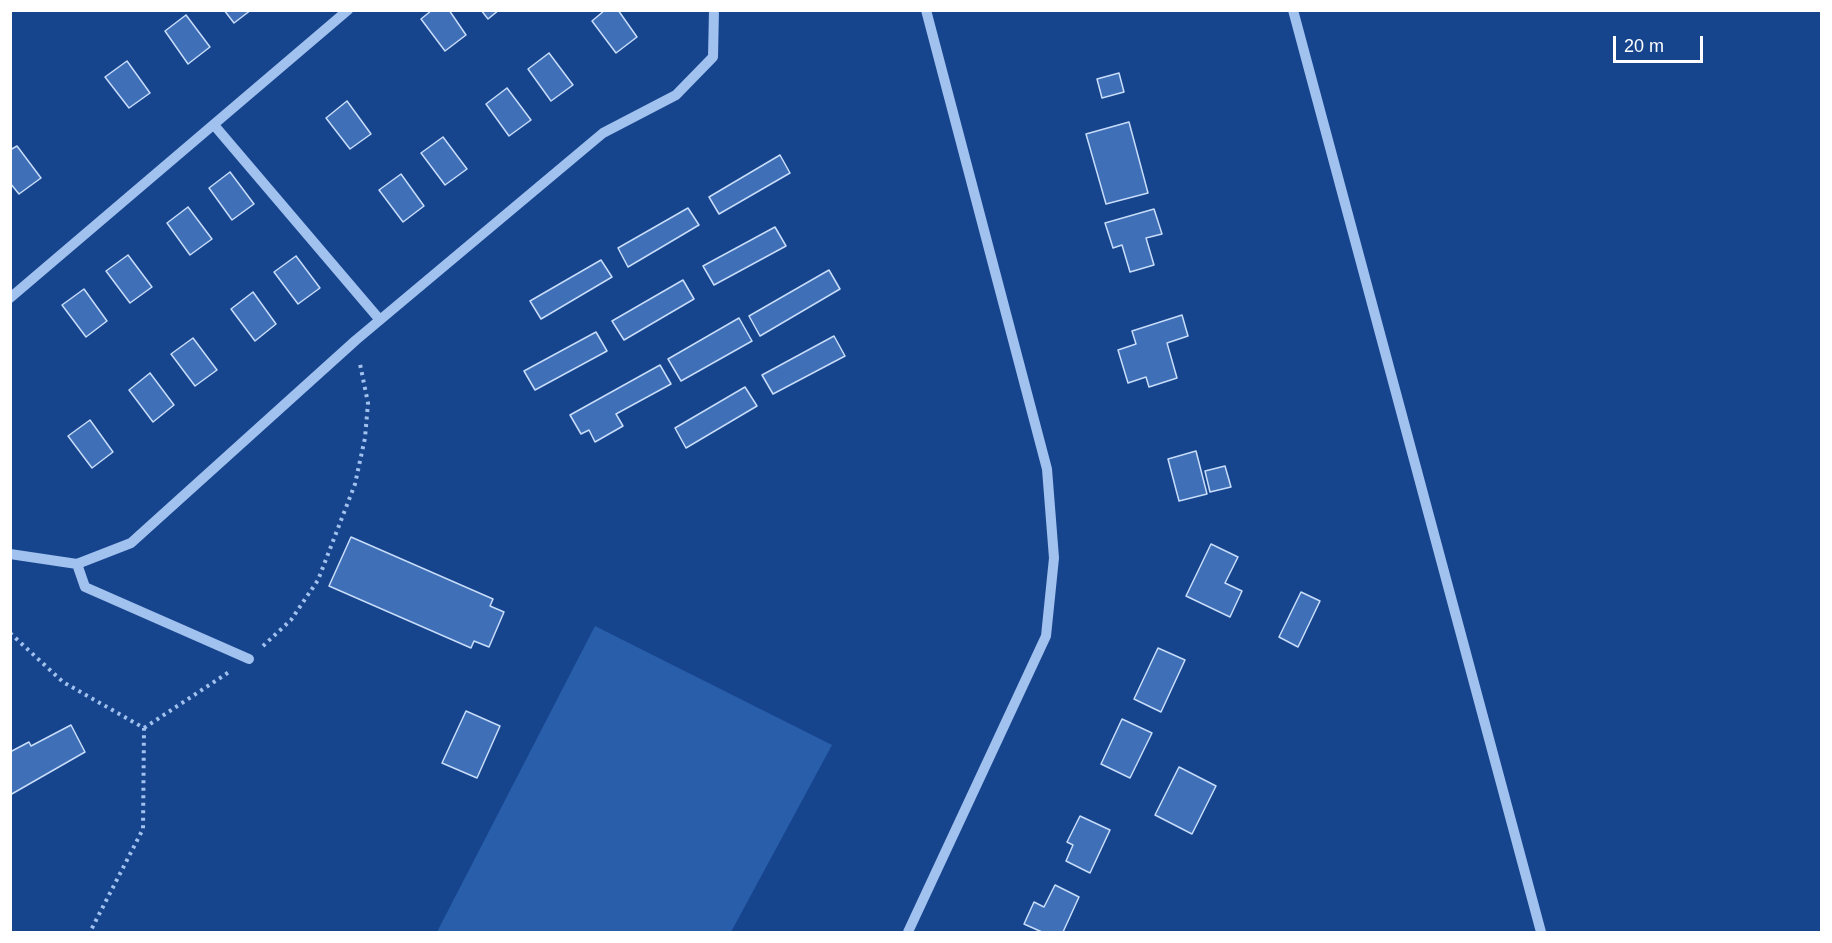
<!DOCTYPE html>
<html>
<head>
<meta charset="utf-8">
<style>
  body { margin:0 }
  #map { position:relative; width:1832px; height:943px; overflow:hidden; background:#17458d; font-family:Helvetica,sans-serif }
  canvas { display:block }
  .frame { position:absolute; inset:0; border:12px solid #fff; pointer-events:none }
  .scale { position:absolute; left:1613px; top:36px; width:90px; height:27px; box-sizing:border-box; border:3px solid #fff; border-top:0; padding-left:8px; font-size:18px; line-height:21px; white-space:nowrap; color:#fff; -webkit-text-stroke:4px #17458d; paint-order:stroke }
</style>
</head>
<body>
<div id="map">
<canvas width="1832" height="943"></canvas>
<div class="frame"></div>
<div class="scale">20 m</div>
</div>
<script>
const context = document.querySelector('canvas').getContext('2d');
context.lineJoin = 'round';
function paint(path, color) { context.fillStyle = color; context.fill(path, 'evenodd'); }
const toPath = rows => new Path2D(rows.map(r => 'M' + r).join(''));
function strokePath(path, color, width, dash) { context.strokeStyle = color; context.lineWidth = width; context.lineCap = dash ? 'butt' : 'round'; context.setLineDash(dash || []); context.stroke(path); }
paint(toPath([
  [595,626,832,745,731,932,437,932]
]), '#295eab');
const building = toPath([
  [224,10,251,10,234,23,224,10],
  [432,10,449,10,466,35,445,51,421,19,432,10],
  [481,10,499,10,488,19,481,10],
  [605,10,618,10,637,37,616,53,592,21,605,10],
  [186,15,210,47,188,64,165,31,186,15],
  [549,53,573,85,551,101,528,69,549,53],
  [127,61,150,93,129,108,105,77,127,61],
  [1119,73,1124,92,1102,98,1097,79,1119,73],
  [507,88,531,120,509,136,486,104,507,88],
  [347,101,371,134,350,149,326,118,347,101],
  [1129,122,1148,193,1106,204,1086,134,1129,122],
  [443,137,467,169,445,185,421,153,443,137],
  [17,146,41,178,19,194,10,183,10,150,17,146],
  [780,155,790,173,719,214,709,197,780,155],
  [230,172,254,204,232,220,209,188,230,172],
  [401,174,424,206,403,222,379,190,401,174],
  [188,207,212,239,190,255,167,223,188,207],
  [688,208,699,225,628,267,618,248,688,208],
  [1154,209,1162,234,1146,238,1154,265,1130,272,1122,245,1113,248,1105,223,1154,209],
  [775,227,786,246,714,285,703,266,775,227],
  [128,255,152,287,130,303,106,271,128,255],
  [296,256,320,288,298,304,274,272,296,256],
  [601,260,612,277,541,319,530,301,601,260],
  [829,270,840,289,760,336,749,316,829,270],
  [683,280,694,299,624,340,612,321,683,280],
  [84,289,107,321,86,337,62,305,84,289],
  [253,292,276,324,255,341,231,309,253,292],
  [1182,315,1188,336,1167,343,1177,378,1149,387,1146,377,1128,383,1118,350,1136,344,1132,331,1182,315],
  [739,318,752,341,681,381,668,359,739,318],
  [596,332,607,351,535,390,524,371,596,332],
  [834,336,845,356,773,394,762,375,834,336],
  [193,338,217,370,195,386,171,354,193,338],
  [660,365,671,384,616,414,623,426,595,442,589,430,581,434,570,415,660,365],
  [150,373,174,405,153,422,129,390,150,373],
  [745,387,757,406,686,448,675,428,745,387],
  [90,420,113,452,92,468,68,436,90,420],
  [1196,451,1207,494,1179,501,1168,459,1196,451],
  [1225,466,1231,487,1210,492,1205,471,1225,466],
  [351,537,493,599,490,606,504,612,489,647,474,641,471,648,329,586,351,537],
  [1211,544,1238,557,1225,583,1242,591,1230,617,1186,596,1211,544],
  [1301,592,1320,601,1298,647,1279,637,1301,592],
  [1158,648,1185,660,1161,712,1134,699,1158,648],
  [466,711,500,726,477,778,442,763,466,711],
  [1122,719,1152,733,1130,778,1101,764,1122,719],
  [71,725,85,752,10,795,10,752,29,742,31,746,71,725],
  [1179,767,1216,786,1192,834,1155,815,1179,767],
  [1080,816,1110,830,1090,873,1066,861,1073,845,1067,842,1080,816],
  [1055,885,1079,897,1063,932,1042,932,1024,924,1034,902,1044,907,1055,885]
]);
paint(building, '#3f6fb6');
strokePath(building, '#c8ddfb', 1.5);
strokePath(toPath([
  [10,633,63,682,144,728,143,829,90,932],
  [263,646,291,620,318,580,355,484,365,438,368,403,360,364],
  [144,728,229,672]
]), '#a1c1ef', 4, [3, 4.5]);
strokePath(toPath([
  [1293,10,1541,932],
  [214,125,380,320],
  [10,298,348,10],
  [10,554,77,564,131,543,356,340,603,133,676,95,713,57,714,10],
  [77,564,85,587,249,659],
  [908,932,1046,636,1054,558,1047,469,926,10]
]), '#a1c1ef', 10);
</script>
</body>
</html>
